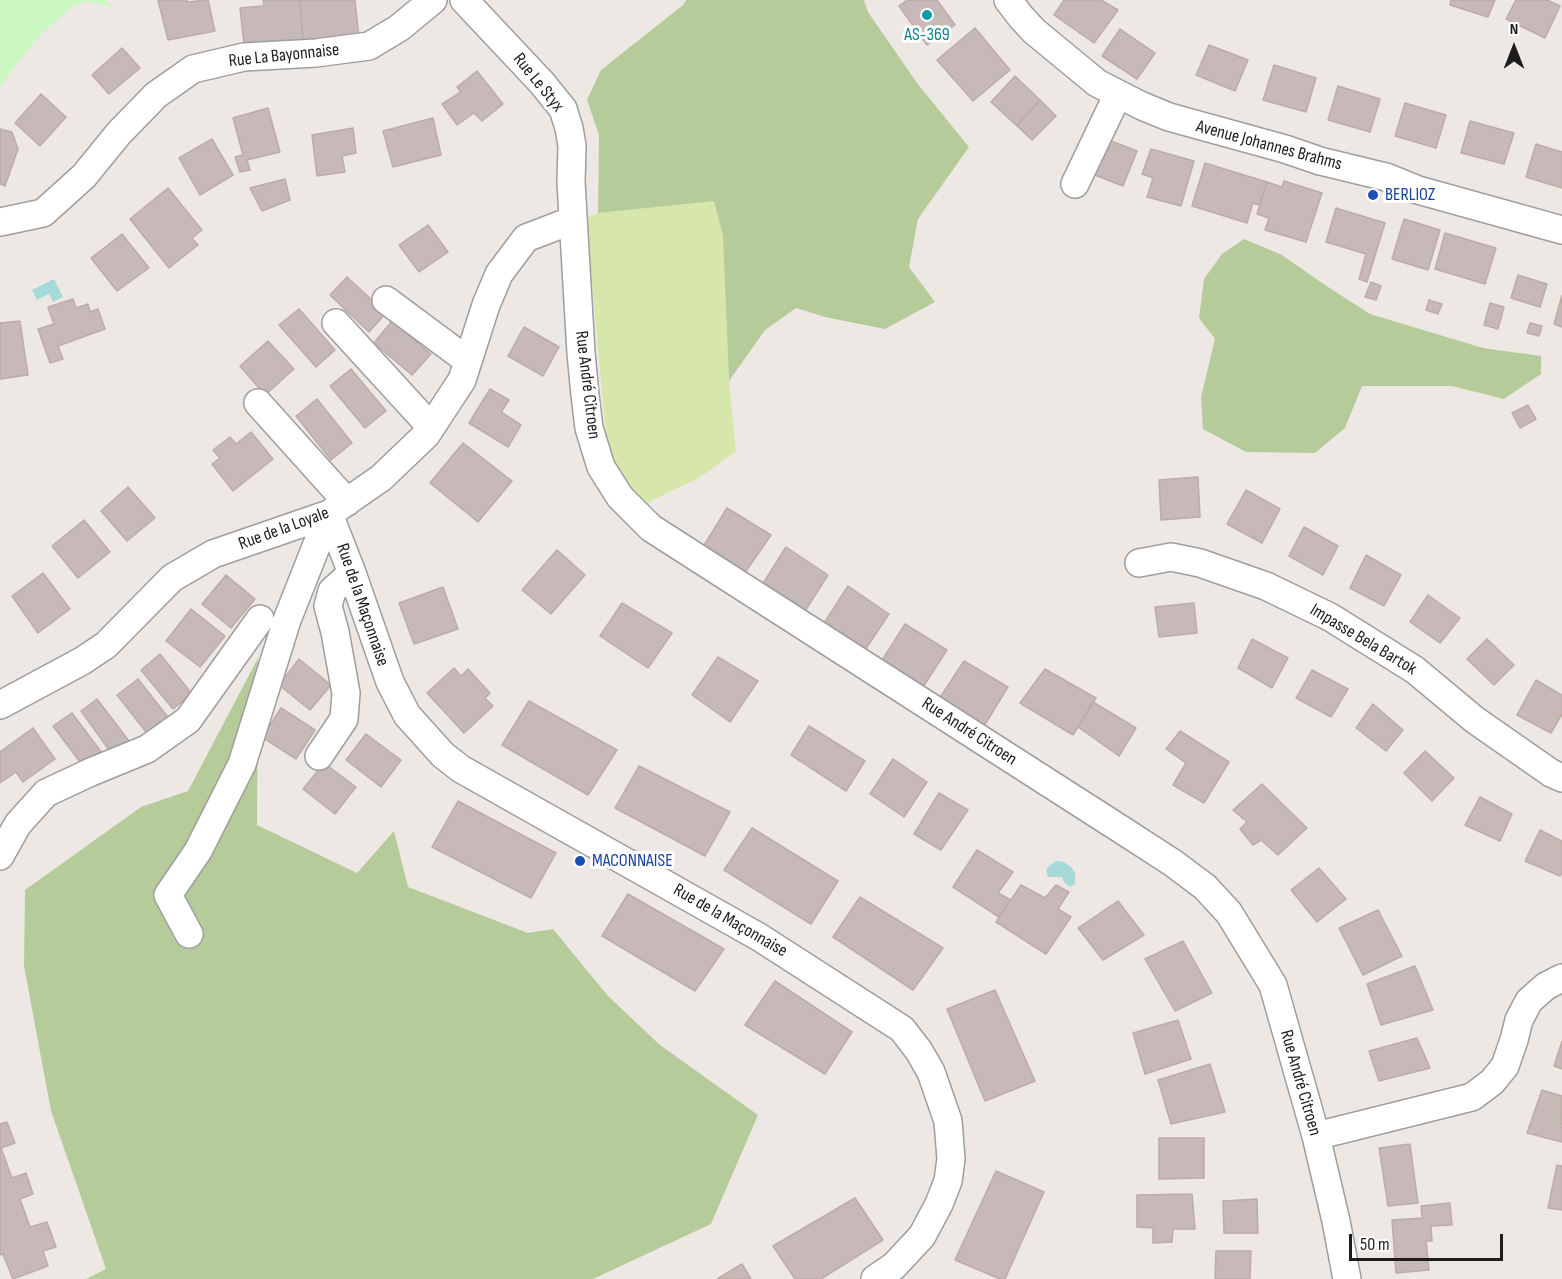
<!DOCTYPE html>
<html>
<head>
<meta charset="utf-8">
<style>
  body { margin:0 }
  #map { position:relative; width:1562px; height:1279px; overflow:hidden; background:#eee8e4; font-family:"Sofia Sans Condensed",sans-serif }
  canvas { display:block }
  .north { position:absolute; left:1484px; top:18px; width:60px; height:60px; -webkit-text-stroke:4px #fff; paint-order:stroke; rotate:0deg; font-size:16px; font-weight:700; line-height:24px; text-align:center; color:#1d1d1d }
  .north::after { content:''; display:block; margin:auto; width:21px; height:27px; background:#1d1d1d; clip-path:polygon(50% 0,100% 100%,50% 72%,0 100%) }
  .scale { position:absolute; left:1349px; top:1234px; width:154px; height:27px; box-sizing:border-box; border:3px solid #1d1d1d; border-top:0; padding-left:8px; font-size:18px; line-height:21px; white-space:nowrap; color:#1d1d1d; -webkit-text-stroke:4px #fff; paint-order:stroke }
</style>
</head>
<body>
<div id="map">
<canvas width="1562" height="1279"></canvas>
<div class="north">N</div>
<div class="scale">50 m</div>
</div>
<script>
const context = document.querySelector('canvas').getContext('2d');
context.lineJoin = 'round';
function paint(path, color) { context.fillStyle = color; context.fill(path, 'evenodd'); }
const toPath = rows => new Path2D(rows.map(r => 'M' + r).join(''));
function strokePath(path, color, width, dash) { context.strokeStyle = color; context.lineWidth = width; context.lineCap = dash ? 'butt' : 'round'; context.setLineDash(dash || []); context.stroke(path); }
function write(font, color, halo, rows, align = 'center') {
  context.font = font + ' "Sofia Sans Condensed",sans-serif'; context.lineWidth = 6; context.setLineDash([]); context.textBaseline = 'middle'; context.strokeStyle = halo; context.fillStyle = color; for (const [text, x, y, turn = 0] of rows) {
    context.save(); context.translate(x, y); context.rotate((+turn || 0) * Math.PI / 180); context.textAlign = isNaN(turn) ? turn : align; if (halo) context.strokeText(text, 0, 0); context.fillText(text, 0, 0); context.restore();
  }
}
paint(toPath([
  [714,200,723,236,729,381,736,451,699,478,657,498,639,509,616,476,607,447,586,217,598,213]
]), '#d7e7ab');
paint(toPath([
  [686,0,864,0,868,12,917,83,969,147,918,219,909,267,935,302,885,329,825,317,796,308,765,330,729,381,723,236,714,201,598,213,599,135,587,100,601,70,683,5],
  [1244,239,1282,255,1325,285,1370,314,1483,348,1541,356,1541,374,1504,399,1452,386,1362,386,1345,428,1315,453,1246,452,1203,429,1201,397,1215,339,1199,318,1204,279,1222,254],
  [258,658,257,825,357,873,394,831,408,887,528,933,553,929,608,996,660,1045,758,1115,711,1224,593,1279,86,1279,106,1269,51,1111,24,966,25,890,141,807,188,791]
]), '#b5cc9a');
paint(toPath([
  [0,0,105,0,113,7,87,1,68,10,40,35,18,62,3,84,0,85]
]), '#cbf7c2');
paint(toPath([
  [54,279,63,297,53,302,49,294,37,300,32,290],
  [1056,861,1064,862,1071,867,1075,873,1075,884,1070,887,1064,882,1062,877,1048,877,1046,870,1049,866]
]), '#a6dad9');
const building = toPath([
  [158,0,187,0,187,2,208,0,215,31,168,40,158,0],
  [263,0,300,0,303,41,244,44,240,8,264,6,263,0],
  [300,0,355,0,359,38,303,41,300,0],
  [907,0,937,0,955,25,927,45,899,6,907,0],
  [1064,0,1101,0,1118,10,1094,43,1054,15,1064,0],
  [1451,0,1495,0,1488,17,1450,5,1451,0],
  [1516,0,1547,0,1560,6,1545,38,1506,19,1516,0],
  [975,28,1010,70,973,101,937,60,975,28],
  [1120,29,1155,53,1137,79,1102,56,1120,29],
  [1209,45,1248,60,1235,91,1196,75,1209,45],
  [122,48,140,68,109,94,92,75,122,48],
  [1274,65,1316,78,1306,112,1263,100,1274,65],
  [477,71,503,104,482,121,474,113,457,125,442,104,461,92,457,87,477,71],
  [1015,76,1040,100,1017,126,991,102,1015,76],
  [1338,86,1380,99,1370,132,1328,120,1338,86],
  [41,94,66,117,40,146,15,123,41,94],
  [1040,100,1056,116,1032,140,1017,126,1040,100],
  [1405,103,1446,115,1436,148,1395,136,1405,103],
  [268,108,280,152,247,160,250,170,240,172,235,157,243,155,233,118,268,108],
  [433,118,441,155,393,167,383,131,433,118],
  [1470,121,1514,133,1504,164,1461,153,1470,121],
  [353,128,356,153,342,156,345,172,317,176,312,135,353,128],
  [0,129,12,132,18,149,5,186,0,184,0,129],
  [1101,137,1137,151,1123,186,1087,172,1101,137],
  [212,139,233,175,200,195,179,158,212,139],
  [1536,144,1562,152,1562,188,1526,177,1536,144],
  [1151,149,1194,161,1181,206,1147,197,1153,178,1142,174,1151,149],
  [1205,163,1267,182,1259,205,1253,203,1247,223,1192,206,1205,163],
  [285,179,290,200,262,211,250,188,285,179],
  [1284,181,1322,193,1306,242,1265,230,1269,218,1257,214,1267,182,1282,187,1284,181],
  [168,188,202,230,192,238,198,245,169,268,130,219,168,188],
  [1336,208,1385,223,1367,282,1359,279,1366,254,1326,242,1336,208],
  [1404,219,1440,230,1428,270,1392,259,1404,219],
  [428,225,448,252,419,272,399,245,428,225],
  [1445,233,1496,248,1485,284,1435,269,1445,233],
  [122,234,149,268,117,291,91,258,122,234],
  [1518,275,1547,284,1540,307,1511,298,1518,275],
  [347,277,386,313,369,332,330,295,347,277],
  [1371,282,1381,286,1376,300,1365,297,1371,282],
  [1562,295,1562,327,1554,324,1562,295],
  [73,299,76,308,88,304,90,312,98,309,105,329,58,346,63,359,50,363,38,329,54,324,48,307,73,299],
  [1429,300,1442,304,1438,314,1426,310,1429,300],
  [1490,303,1504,307,1498,329,1484,325,1490,303],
  [299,309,335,350,316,367,279,325,299,309],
  [20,321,28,375,0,379,0,323,20,321],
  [392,321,431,354,412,375,374,343,392,321],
  [1530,323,1542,326,1539,336,1527,333,1530,323],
  [524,327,559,347,543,376,508,356,524,327],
  [268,341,294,369,265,395,240,366,268,341],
  [351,369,386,411,365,428,330,386,351,369],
  [490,389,509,400,501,412,521,425,508,447,469,423,490,389],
  [317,399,352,443,331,460,296,416,317,399],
  [1528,405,1536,419,1520,428,1512,413,1528,405],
  [251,432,273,459,233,491,212,464,220,458,213,450,230,437,236,444,251,432],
  [463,443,512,481,478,522,430,483,463,443],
  [1198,477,1200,517,1161,520,1159,480,1198,477],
  [128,487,155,518,127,541,101,511,128,487],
  [1246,490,1280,509,1262,543,1227,524,1246,490],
  [727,508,771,535,744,574,703,547,727,508],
  [84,520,110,552,78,578,52,546,84,520],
  [1304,527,1338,546,1323,575,1289,556,1304,527],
  [786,547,828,575,805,611,762,585,786,547],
  [557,550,585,575,551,614,522,590,557,550],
  [1366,555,1401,575,1384,606,1350,588,1366,555],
  [43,573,70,609,38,633,12,596,43,573],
  [226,575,255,599,231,628,202,604,226,575],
  [848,586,889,614,865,650,824,623,848,586],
  [443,587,458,629,414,644,399,603,443,587],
  [1428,595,1460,618,1440,643,1410,622,1428,595],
  [622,603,672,633,648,668,600,636,622,603],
  [1194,603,1197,633,1159,637,1155,607,1194,603],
  [191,609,225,636,200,667,166,641,191,609],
  [905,624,947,650,923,687,881,662,905,624],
  [1252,639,1288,658,1272,688,1238,668,1252,639],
  [1487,639,1514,665,1494,685,1467,659,1487,639],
  [160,654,192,694,173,709,141,670,160,654],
  [718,657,758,681,730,722,692,695,718,657],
  [299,659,331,685,310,710,279,685,299,659],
  [964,661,1008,687,984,726,939,699,964,661],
  [454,668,461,676,468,669,490,693,485,698,493,706,464,733,427,693,454,668],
  [1045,669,1096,698,1073,735,1020,703,1045,669],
  [1312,670,1348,689,1331,717,1296,698,1312,670],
  [138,679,171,721,150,737,117,695,138,679],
  [1536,680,1562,695,1562,714,1551,733,1517,715,1536,680],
  [97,699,129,741,112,754,81,711,97,699],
  [529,701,617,750,588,795,502,745,529,701],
  [1093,702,1136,728,1119,756,1078,727,1093,702],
  [1373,704,1403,730,1386,751,1356,728,1373,704],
  [281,708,315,730,296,759,262,737,281,708],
  [72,713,102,753,83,766,53,726,72,713],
  [809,726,865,761,846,791,791,755,809,726],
  [33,728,55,759,23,782,16,772,0,783,0,752,33,728],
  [1180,731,1229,762,1204,803,1173,785,1186,763,1166,749,1180,731],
  [366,734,401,760,381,787,346,760,366,734],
  [1425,751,1454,778,1432,801,1404,773,1425,751],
  [893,759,927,782,904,817,870,794,893,759],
  [324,763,356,787,335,814,303,789,324,763],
  [639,766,730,812,705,856,615,808,639,766],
  [1262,784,1307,828,1278,855,1261,840,1253,845,1240,829,1247,822,1233,810,1262,784],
  [939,793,968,810,941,850,914,834,939,793],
  [1480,797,1512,814,1500,841,1465,825,1480,797],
  [458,801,556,853,531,898,432,847,458,801],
  [752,828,838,881,811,924,724,870,752,828],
  [1540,830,1562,841,1562,872,1560,876,1525,861,1540,830],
  [977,850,1013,872,998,893,1011,900,999,917,953,887,977,850],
  [1319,868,1346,899,1317,922,1291,890,1319,868],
  [1021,885,1045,898,1056,885,1069,892,1058,909,1071,917,1046,954,996,922,1021,885],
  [628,894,724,949,695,991,602,936,628,894],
  [860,897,943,948,913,990,833,937,860,897],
  [1118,901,1144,935,1103,960,1078,928,1118,901],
  [1378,910,1402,956,1363,975,1339,928,1378,910],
  [1183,941,1212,993,1175,1011,1145,959,1183,941],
  [1415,966,1433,1010,1381,1025,1367,984,1415,966],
  [775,981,852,1032,825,1074,745,1025,775,981],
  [995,990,1035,1081,985,1101,947,1009,995,990],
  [1178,1020,1191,1059,1145,1074,1133,1033,1178,1020],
  [1417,1038,1430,1068,1379,1081,1369,1051,1417,1038],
  [1562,1041,1562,1069,1554,1066,1562,1041],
  [1210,1064,1225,1112,1171,1124,1158,1080,1210,1064],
  [1542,1090,1562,1096,1561,1127,1562,1128,1562,1142,1527,1133,1542,1090],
  [7,1122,15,1143,1,1148,12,1178,26,1173,33,1194,20,1199,30,1227,47,1222,56,1247,43,1251,48,1266,13,1279,3,1254,0,1255,0,1124,7,1122],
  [1159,1138,1204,1138,1204,1178,1159,1179,1159,1138],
  [1410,1144,1418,1203,1388,1206,1379,1148,1410,1144],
  [1557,1165,1562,1166,1562,1210,1548,1208,1557,1165],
  [996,1171,1044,1192,1005,1279,1000,1279,955,1260,996,1171],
  [1192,1194,1195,1229,1173,1229,1172,1242,1153,1243,1153,1228,1137,1227,1137,1195,1192,1194],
  [855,1198,883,1240,821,1279,795,1279,773,1246,855,1198],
  [1257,1199,1258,1233,1224,1233,1223,1201,1257,1199],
  [1450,1203,1452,1225,1431,1226,1432,1241,1426,1241,1429,1270,1396,1273,1392,1220,1422,1218,1421,1206,1450,1203],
  [1216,1251,1251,1251,1250,1279,1215,1279,1216,1251],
  [742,1264,751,1279,717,1279,742,1264]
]);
paint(building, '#c6b9b7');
strokePath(building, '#bfaba7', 1.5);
const minor = toPath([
  [464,0,542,83,563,109,569,128,572,146,571,182,581,353,585,395,589,428,601,467,620,497,651,528,1122,830,1173,863,1205,887,1229,913,1273,985,1316,1136,1336,1221,1347,1279],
  [1008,0,1021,17,1034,31,1097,83,1142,106,1169,117,1285,149,1320,161,1386,177,1418,190,1562,230],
  [1075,184,1118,94],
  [0,222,43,213,84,176,119,133,156,95,193,69,244,57,316,53,369,46,399,28,433,0],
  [386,300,468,361],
  [336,323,431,427],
  [258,403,347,502],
  [329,514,352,573,390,682,407,715,443,755,461,769,759,937,902,1029,919,1051,931,1072,948,1121,951,1159,948,1181,939,1204,922,1236,894,1266,875,1279],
  [1139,563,1171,557,1200,563,1266,586,1330,617,1415,670,1475,720,1551,773,1562,778],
  [0,705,82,661,106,645,172,578,213,554,329,514,381,478,426,435,462,380,486,305,499,274,526,238,573,220],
  [319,756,344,719,346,693,335,632,328,606,332,591,352,573],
  [0,856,18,824,46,793,91,772,147,749,188,720,260,619],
  [189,934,168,895,198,851,242,764,287,620,329,514],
  [1316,1136,1472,1097,1492,1082,1505,1066,1514,1040,1519,1020,1529,1001,1546,986,1562,978]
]);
strokePath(minor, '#9e9e9e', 30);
strokePath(minor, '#fff', 27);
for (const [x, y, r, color] of [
  [927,15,6,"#0f9aa8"],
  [1373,195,6,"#1a4fb4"],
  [580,861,6,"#1a4fb4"]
]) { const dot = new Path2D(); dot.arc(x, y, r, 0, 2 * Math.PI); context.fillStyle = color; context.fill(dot); strokePath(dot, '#fff', 2); }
write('18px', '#0d838f', '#fff', [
  ["AS-369",927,35]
]);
write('18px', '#1d1d1d', '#fff', [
  ["Rue La Bayonnaise",284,56,-6],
  ["Rue Le Styx",538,83,51],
  ["Avenue Johannes Brahms",1269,146,15],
  ["Rue André Citroen",587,385,83],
  ["Rue de la Loyale",284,529,-20],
  ["Rue de la Maçonnaise",362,605,71],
  ["Impasse Bela Bartok",1363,640,31],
  ["Rue André Citroen",969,732,33],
  ["Rue de la Maçonnaise",730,921,30],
  ["Rue André Citroen",1300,1083,74]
]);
write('18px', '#164399', '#fff', [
  ["BERLIOZ",1385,195],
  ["MACONNAISE",592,861]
], 'left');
</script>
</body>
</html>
